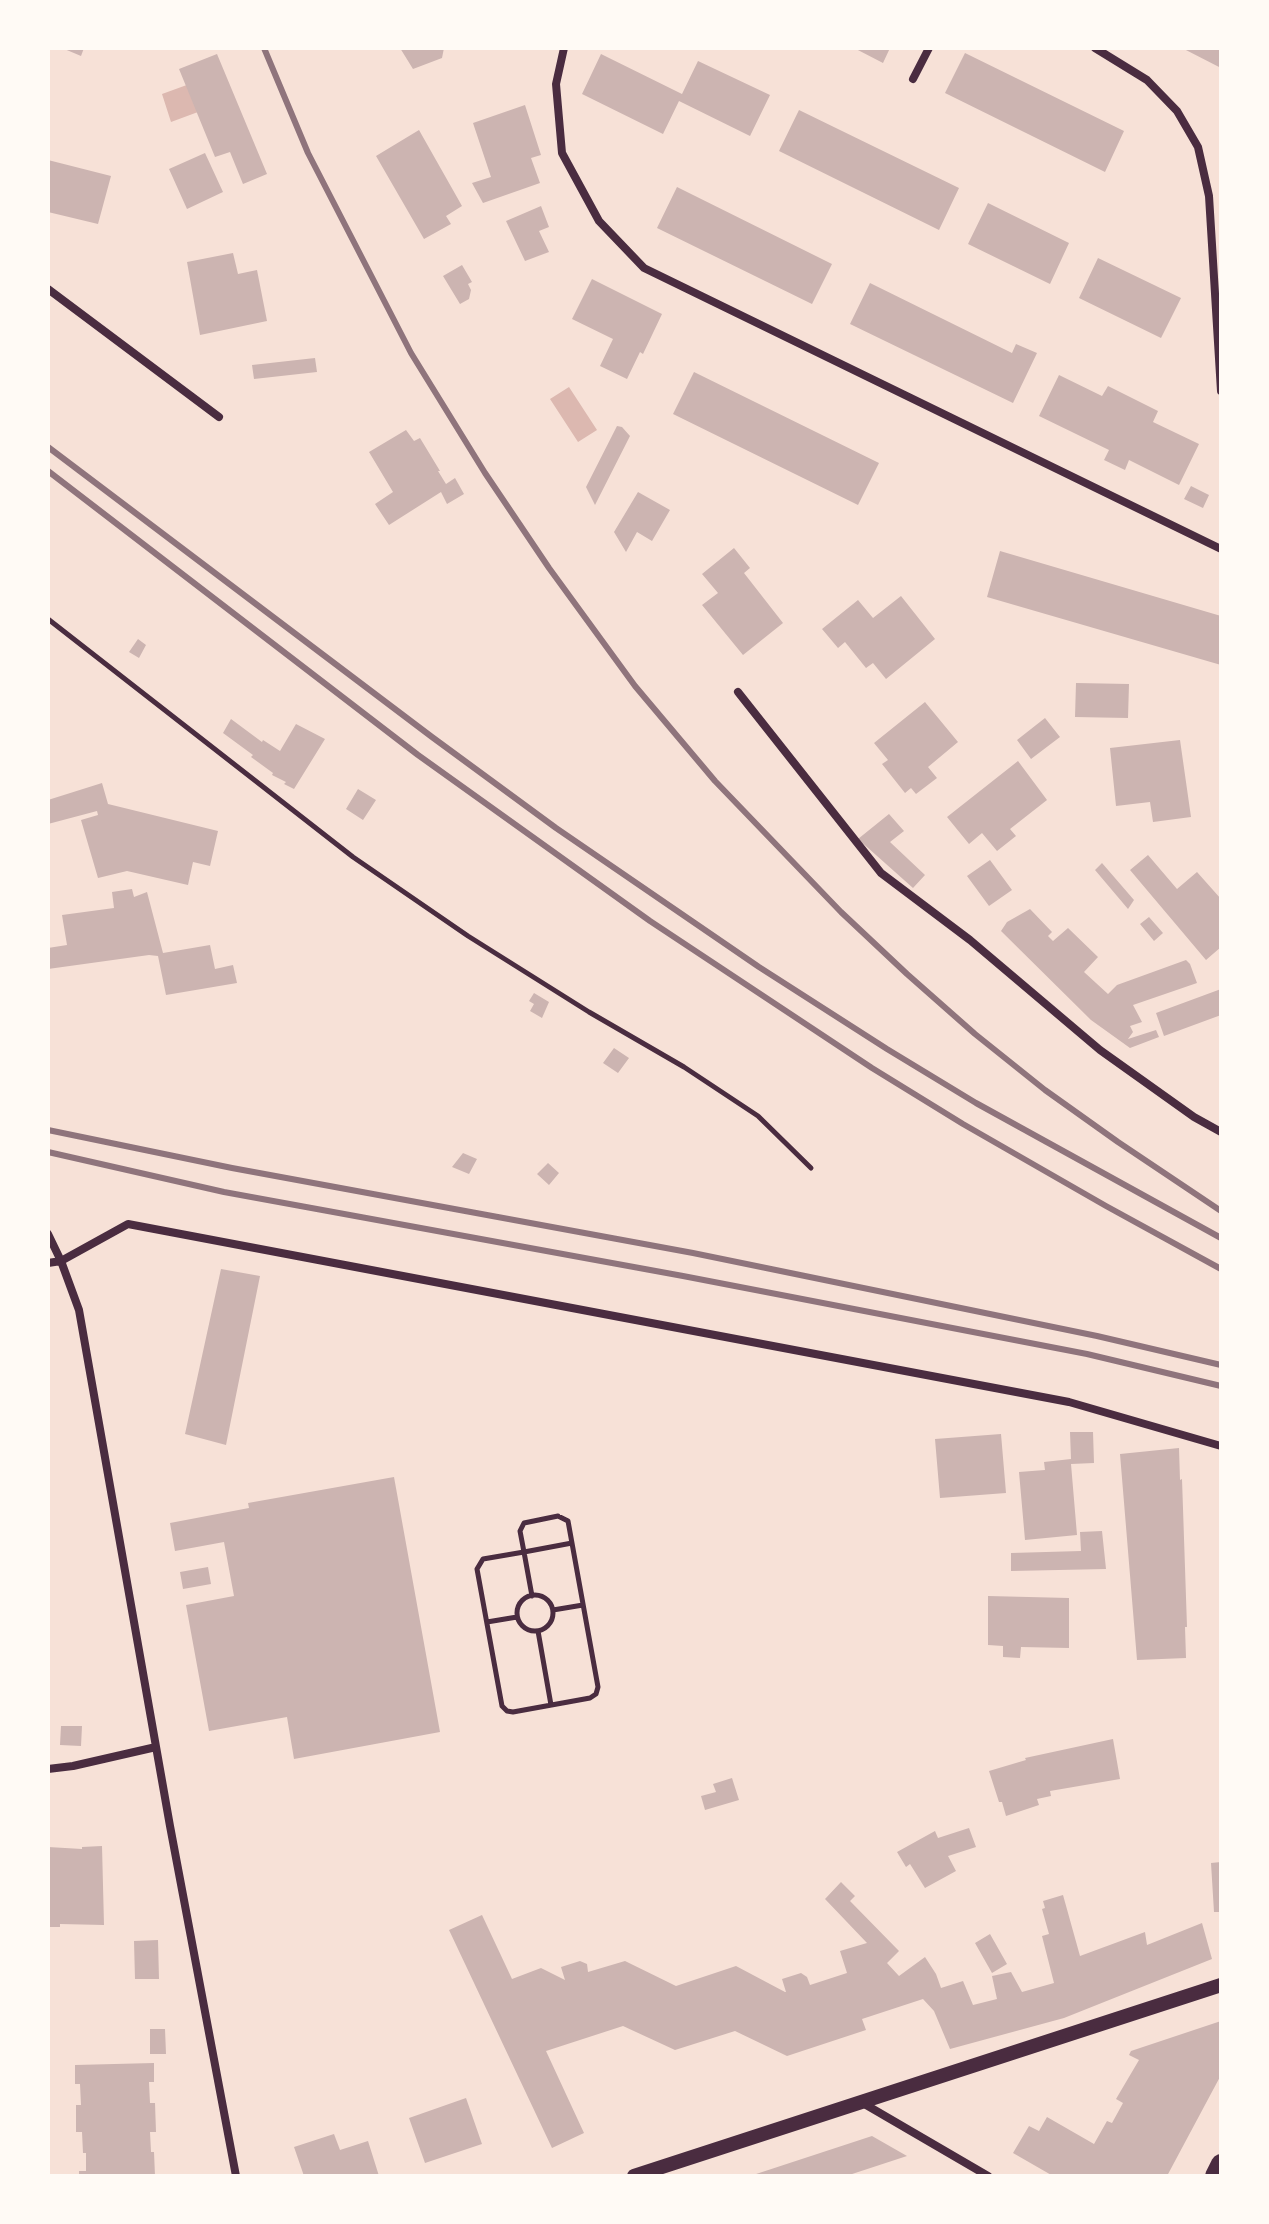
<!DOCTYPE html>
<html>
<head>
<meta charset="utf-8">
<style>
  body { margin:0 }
  #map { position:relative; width:1269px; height:2224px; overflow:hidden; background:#f7e1d7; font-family:"Zilla Slab",serif }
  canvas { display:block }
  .frame { position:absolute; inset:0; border:50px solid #fffaf5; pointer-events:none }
</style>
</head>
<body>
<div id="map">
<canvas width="1269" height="2224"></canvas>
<div class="frame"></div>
</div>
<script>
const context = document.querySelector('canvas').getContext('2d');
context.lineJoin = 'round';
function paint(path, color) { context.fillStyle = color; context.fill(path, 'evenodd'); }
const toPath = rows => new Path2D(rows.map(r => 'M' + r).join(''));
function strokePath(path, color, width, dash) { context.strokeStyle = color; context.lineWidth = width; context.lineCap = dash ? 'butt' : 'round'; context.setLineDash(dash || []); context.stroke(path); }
paint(toPath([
  [217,74,225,102,171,122,162,94],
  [569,387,597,430,578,442,550,399]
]), '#dcb8b0');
paint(toPath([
  [62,48,84,48,81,56],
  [400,48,444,48,442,58,413,69],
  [854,48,890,48,883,63],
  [1182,48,1221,48,1221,68],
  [965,53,1124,131,1105,172,945,93],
  [217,54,267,174,243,184,230,152,215,157,179,69],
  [601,54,682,94,698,61,770,95,750,136,679,101,663,134,582,94],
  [525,105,541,155,531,158,540,183,483,203,472,183,491,177,473,123],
  [799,110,959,188,939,230,779,151],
  [419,130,462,206,446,216,451,224,424,239,376,156],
  [205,153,223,192,187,209,169,169],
  [48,160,111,176,98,224,48,212],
  [677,187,832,264,812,304,657,228],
  [988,203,1069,243,1050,284,968,244],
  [541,206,549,227,539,231,549,252,525,261,506,221],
  [233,253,238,274,257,270,267,321,200,335,187,262],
  [1098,258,1181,298,1161,338,1079,298],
  [462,265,472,282,468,284,471,290,469,299,460,304,443,276],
  [592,279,662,314,643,354,640,352,627,379,600,366,613,339,572,319],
  [870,283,1012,353,1016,344,1037,353,1013,403,850,324],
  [315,358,317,372,254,379,252,365],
  [694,372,879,463,858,505,673,414],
  [1059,375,1102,396,1108,386,1158,411,1153,422,1199,444,1179,485,1129,460,1125,470,1104,460,1109,450,1039,416],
  [617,426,622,427,630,436,595,505,586,487],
  [406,430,414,441,420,438,440,471,438,471,446,484,455,478,464,494,447,504,441,492,389,525,375,504,393,492,369,452],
  [1191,486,1209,495,1203,508,1184,499],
  [638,492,670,510,652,541,637,532,626,552,614,532],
  [734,548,750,568,744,573,783,623,743,655,702,605,718,593,702,574],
  [1000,551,1221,616,1221,665,987,597],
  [901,596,935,639,886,679,873,663,866,668,845,642,838,648,822,629,858,600,873,618],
  [138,639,146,645,139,658,129,652],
  [1076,683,1129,684,1128,718,1075,717],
  [925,702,958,742,928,767,937,778,916,794,911,788,905,793,882,764,888,760,874,743],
  [1045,718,1060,737,1031,759,1017,740],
  [231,719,262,742,263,740,280,751,296,724,325,739,294,789,284,784,286,782,272,775,273,773,251,757,253,755,223,733],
  [1180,740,1191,817,1153,822,1150,802,1116,806,1110,748],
  [1018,761,1047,800,1010,829,1016,836,997,851,982,833,969,844,947,817],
  [102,783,108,804,218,831,210,866,193,862,188,885,127,871,98,878,81,820,98,815,97,811,48,824,48,800],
  [358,789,376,800,363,820,346,809],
  [889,814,904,831,890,842,925,875,913,888,858,839],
  [1148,855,1177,889,1197,872,1221,899,1221,947,1206,960,1130,870],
  [990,860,1012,890,989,906,967,876],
  [1102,863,1134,900,1128,909,1095,870],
  [132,889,134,897,147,892,163,953,210,945,215,969,233,965,237,983,166,995,158,956,149,955,48,969,48,948,67,945,62,915,114,908,112,892],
  [1030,909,1052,932,1048,936,1053,941,1068,928,1098,957,1084,972,1108,994,1117,985,1186,960,1190,964,1197,983,1133,1005,1142,1022,1130,1026,1133,1032,1128,1039,1156,1030,1159,1037,1130,1048,1091,1020,1001,931,1007,922],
  [1149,917,1163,933,1154,941,1140,924],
  [1221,989,1221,1015,1164,1036,1156,1013],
  [534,993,549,1002,542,1018,530,1011,534,1004,529,1001],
  [614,1048,629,1058,618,1073,603,1063],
  [463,1153,477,1159,469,1174,452,1167],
  [548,1163,559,1173,549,1185,537,1174],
  [221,1269,260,1276,226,1445,185,1434],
  [1070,1432,1093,1432,1094,1463,1071,1464,1077,1535,1025,1540,1019,1472,1045,1470,1044,1462,1071,1459],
  [1001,1434,1006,1493,940,1498,935,1439],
  [1179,1448,1180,1480,1182,1479,1187,1627,1185,1627,1186,1658,1137,1660,1120,1454],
  [394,1477,440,1732,294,1759,287,1717,209,1731,186,1605,234,1596,224,1542,175,1551,170,1523,249,1508,248,1503],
  [1102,1531,1106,1569,1011,1571,1011,1553,1081,1551,1080,1532],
  [208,1567,211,1584,183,1589,180,1572],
  [988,1596,1069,1598,1069,1648,1021,1647,1020,1658,1003,1657,1003,1646,988,1645],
  [61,1726,82,1726,81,1746,60,1745],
  [1113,1739,1120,1779,1050,1791,1051,1796,1037,1799,1039,1805,1006,1816,1002,1802,999,1802,989,1771,1026,1760,1025,1758],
  [732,1778,739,1800,705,1810,701,1796,716,1792,713,1784],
  [969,1828,976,1847,948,1856,956,1871,925,1888,910,1864,906,1867,897,1852,935,1831,938,1838],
  [102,1846,104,1925,60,1924,60,1927,48,1927,48,1847,82,1849,82,1847],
  [1221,1862,1221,1912,1214,1912,1211,1863],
  [841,1882,855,1896,850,1901,899,1951,887,1963,899,1976,925,1957,936,1974,941,1988,963,1981,973,2005,997,1999,992,1976,1011,1972,1022,1992,1054,1983,1042,1936,1049,1934,1042,1909,1045,1908,1043,1901,1063,1895,1080,1956,1145,1932,1147,1945,1202,1923,1212,1959,1064,2018,950,2049,934,2011,923,1999,862,2019,866,2030,787,2056,735,2031,675,2050,623,2026,546,2051,584,2133,552,2148,449,1930,482,1915,512,1979,541,1968,565,1980,561,1967,580,1961,587,1964,588,1972,625,1961,676,1986,736,1966,785,1992,786,1992,782,1979,801,1973,807,1977,810,1985,847,1973,840,1951,867,1943,825,1899],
  [990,1934,1007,1964,992,1973,975,1943],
  [158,1940,159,1979,135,1979,134,1941],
  [1221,2021,1221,2075,1167,2176,1053,2176,1013,2153,1029,2126,1039,2131,1047,2117,1094,2144,1107,2121,1112,2123,1123,2103,1116,2099,1139,2060,1129,2055,1131,2051],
  [150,2029,165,2029,166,2054,150,2054],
  [154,2063,154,2082,149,2082,150,2103,155,2103,156,2132,150,2132,151,2152,154,2152,155,2176,79,2176,79,2171,86,2171,86,2153,83,2153,82,2132,76,2132,76,2105,81,2105,80,2084,75,2084,75,2065],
  [466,2098,482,2144,425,2163,409,2118],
  [334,2134,340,2150,368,2141,379,2176,304,2176,294,2147],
  [872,2136,907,2156,846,2176,750,2176]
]), '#ccb4b1');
strokePath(toPath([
  [48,619,353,857,468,936,589,1012,684,1067,758,1116,811,1168],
  [558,1516,568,1521,598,1687,596,1694,590,1698,513,1712,507,1711,502,1706,477,1569,483,1559,524,1552,520,1531,524,1523,558,1516],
  '517 1613a18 18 0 1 1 36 0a18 18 0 1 1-36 0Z',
  [532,1596,524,1552,572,1543],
  [553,1610,583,1605],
  [487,1622,517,1617],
  [538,1631,551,1705]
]), '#4a2c40', 5);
strokePath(toPath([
  [564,48,556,84,562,153,599,221,644,268,1221,549],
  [1095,48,1147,80,1177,111,1198,147,1209,196,1221,391],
  [913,79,929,48],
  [48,289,219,417],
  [738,692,881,873,970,940,1100,1050,1194,1117,1221,1132],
  [48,1234,61,1261,79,1310,170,1826,236,2176],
  [48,1263,61,1261,128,1224,1069,1402,1221,1446],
  [48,1769,73,1766,156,1747],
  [861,2102,988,2176]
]), '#4a2c40', 8);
strokePath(toPath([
  [634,2176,1221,1985]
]), '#4a2c40', 14);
strokePath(toPath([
  [1215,2176,1221,2164]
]), '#4a2c40', 20);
strokePath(toPath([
  [264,48,308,153,411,353,485,473,549,568,635,686,715,781,841,912,907,974,975,1034,1045,1090,1118,1142,1221,1211],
  [48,447,432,737,556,828,759,967,887,1049,976,1103,1221,1238],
  [48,471,418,755,650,921,872,1068,963,1124,1106,1206,1221,1269],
  [48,1130,232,1168,693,1253,1097,1336,1221,1365],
  [48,1152,224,1192,683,1276,1087,1354,1221,1386]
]), '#8f747c', 6);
</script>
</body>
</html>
